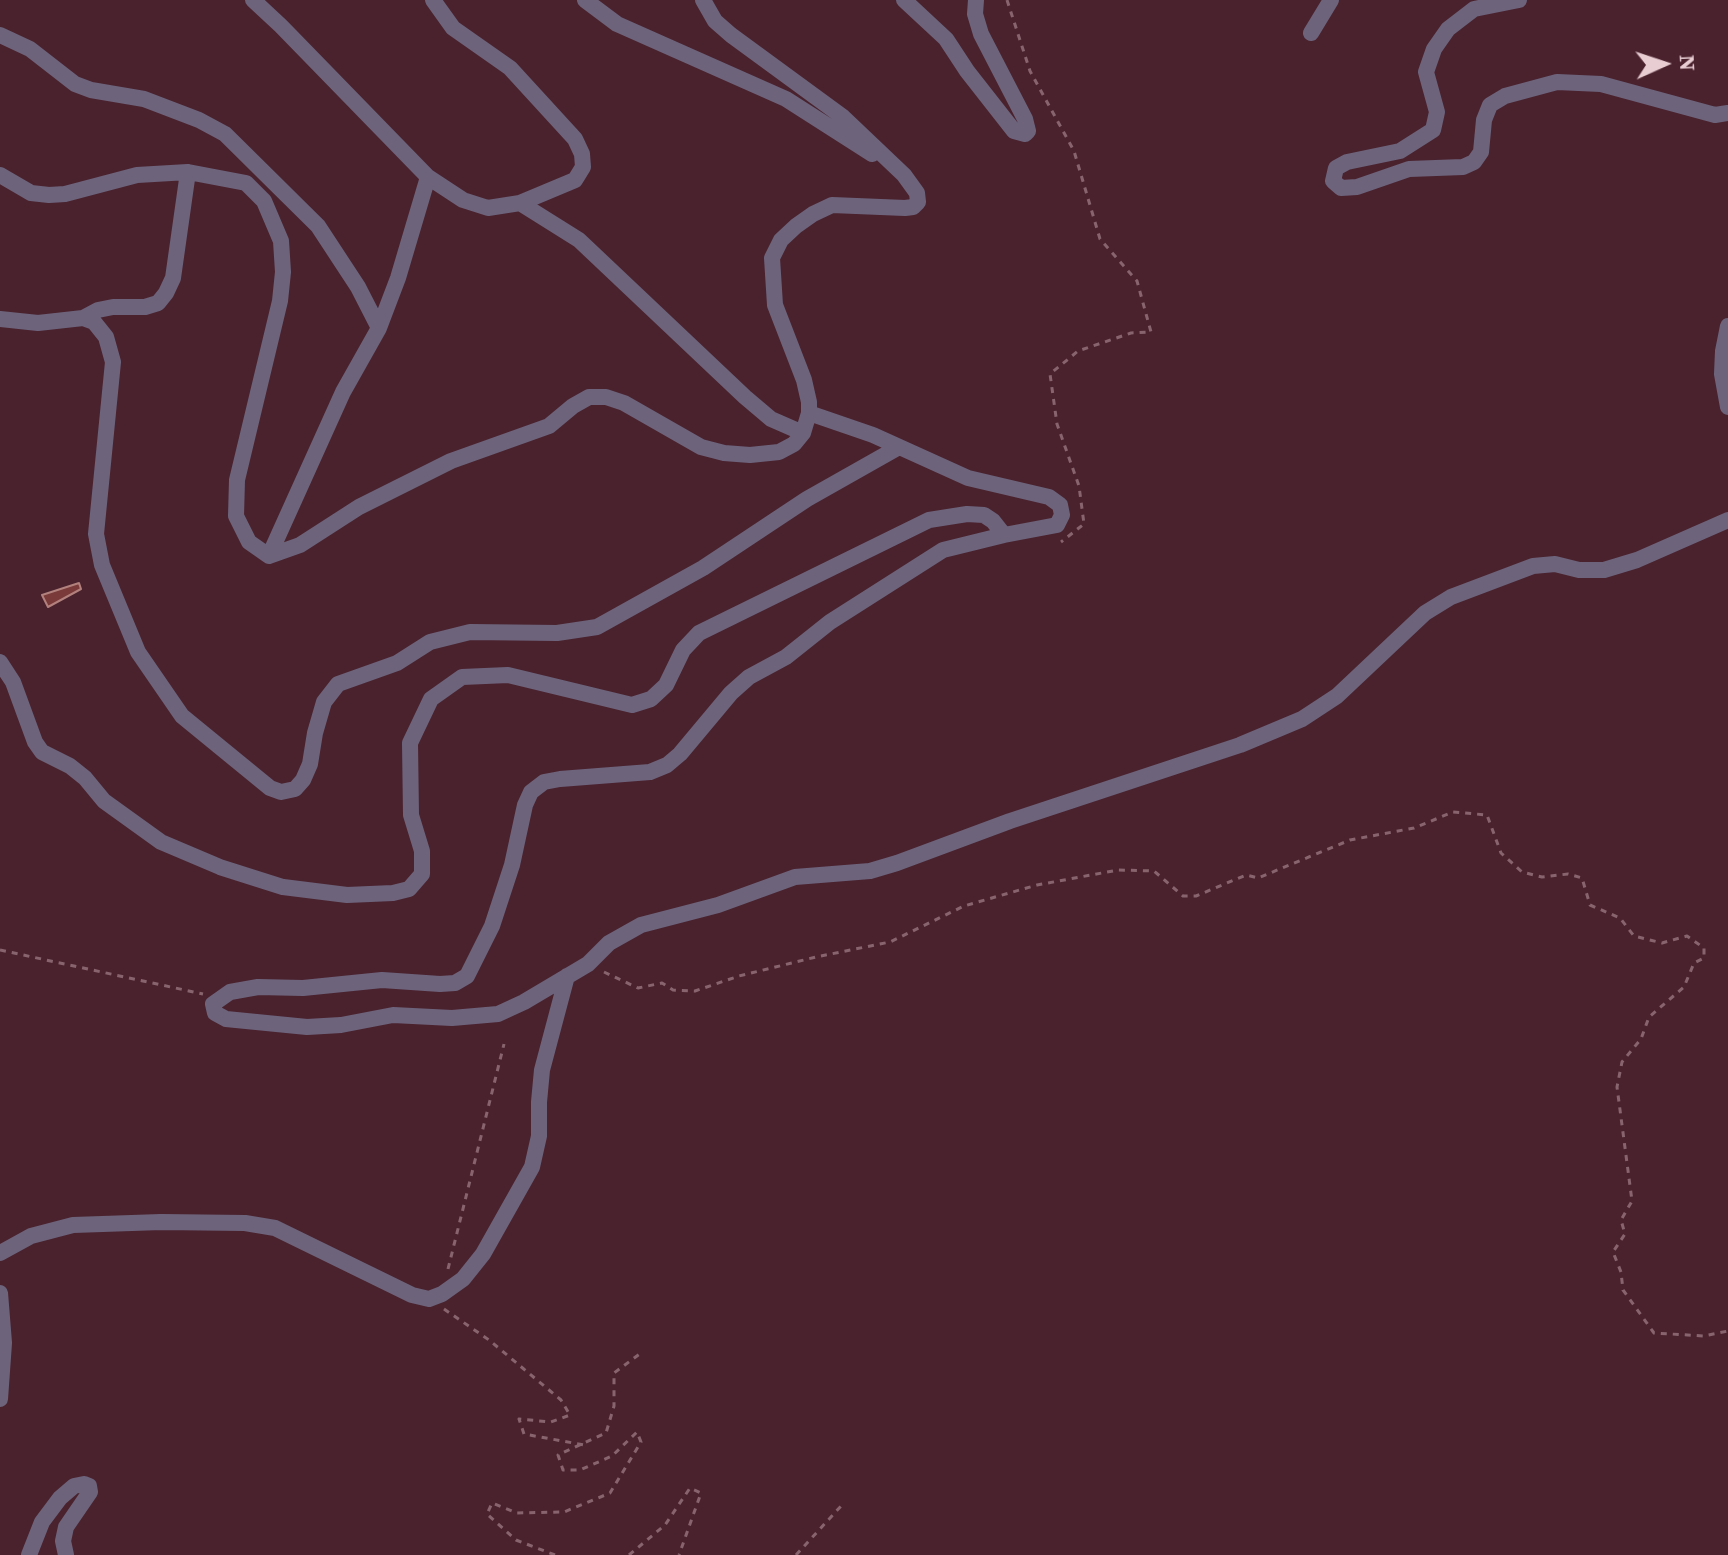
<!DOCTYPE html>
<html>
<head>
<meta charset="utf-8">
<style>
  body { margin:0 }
  #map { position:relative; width:1728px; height:1555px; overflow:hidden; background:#4a222e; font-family:"Source Serif 4",serif }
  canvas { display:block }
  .north { position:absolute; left:1624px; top:24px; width:80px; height:80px; -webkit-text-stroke:6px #4a222e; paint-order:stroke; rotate:87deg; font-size:22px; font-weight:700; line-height:32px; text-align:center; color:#e8cdd3 }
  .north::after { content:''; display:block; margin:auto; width:28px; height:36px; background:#e8cdd3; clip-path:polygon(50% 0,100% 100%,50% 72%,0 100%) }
</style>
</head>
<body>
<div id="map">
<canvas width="1728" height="1555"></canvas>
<div class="north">N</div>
</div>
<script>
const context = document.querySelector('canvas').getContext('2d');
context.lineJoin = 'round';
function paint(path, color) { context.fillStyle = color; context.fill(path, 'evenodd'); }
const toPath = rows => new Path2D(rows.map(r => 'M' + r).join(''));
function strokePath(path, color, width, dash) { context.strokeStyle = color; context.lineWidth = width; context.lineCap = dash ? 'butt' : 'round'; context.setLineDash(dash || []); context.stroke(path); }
const building = toPath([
  [79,583,81,589,48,607,42,595,79,583]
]);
paint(building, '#793a39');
strokePath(building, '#b2817e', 2);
strokePath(toPath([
  [1007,0,1030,71,1074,151,1100,239,1137,281,1151,332,1131,333,1078,351,1050,374,1057,424,1079,486,1084,524,1061,542],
  [0,950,203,994],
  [604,972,638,988,662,983,673,990,695,991,739,976,816,957,890,942,964,906,1037,885,1118,870,1154,871,1183,896,1196,896,1246,875,1258,878,1350,840,1414,828,1453,812,1487,815,1501,853,1522,872,1542,877,1568,874,1582,878,1590,905,1620,918,1634,936,1662,943,1687,936,1704,948,1704,958,1694,963,1684,987,1649,1017,1641,1039,1622,1062,1617,1087,1632,1201,1621,1220,1625,1234,1613,1252,1621,1272,1623,1290,1654,1333,1704,1336,1728,1331],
  [448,1269,504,1044],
  [444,1309,489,1340,561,1400,570,1415,551,1422,519,1419,524,1434,584,1445],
  [555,1555,516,1540,487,1514,492,1503,517,1513,564,1512,610,1493,641,1442,637,1432,612,1456,580,1470,563,1470,558,1455,606,1433,614,1406,614,1373,641,1353],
  [629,1555,665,1525,690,1488,701,1493,679,1555],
  [796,1555,842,1505]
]), '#88656e', 3, [6, 6]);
strokePath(toPath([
  [253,0,281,26,428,177,463,200,488,208,520,203,575,180,583,167,582,154,575,139,510,68,453,28,433,0],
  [585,0,617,24,786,99,872,154],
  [904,0,946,39,967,71,1014,131,1025,134,1028,131,1025,119,981,34,975,14,976,0],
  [1519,0,1474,9,1448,29,1434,49,1426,72,1437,112,1433,130,1400,151,1347,162,1336,168,1333,181,1341,188,1357,187,1409,169,1463,167,1474,162,1481,152,1484,120,1490,105,1505,96,1557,82,1601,84,1715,115,1728,113],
  [1311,33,1331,0],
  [0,35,30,49,75,84,91,90,144,99,199,120,225,134,318,226,358,287,379,328],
  [0,175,31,193,49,195,65,194,137,175,188,172,246,183,264,201,281,241,283,272,280,301,237,480,236,516,249,542,269,556],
  [520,203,579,240,745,397,771,419,803,433],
  [83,318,98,310,113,307,145,307,158,303,166,293,173,278,188,172],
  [0,319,38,323,83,318,94,322,106,337,113,362,96,534,102,565,138,652,182,716,270,788,281,792,295,789,303,780,310,764,315,733,324,702,338,684,397,663,430,642,470,632,557,633,597,627,703,568,807,499,899,447],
  [1728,326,1723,351,1722,374,1728,407],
  [809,413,873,435,968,478,1049,497,1060,505,1062,515,1057,525,1004,535],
  [269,556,300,545,359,507,451,461,549,426,573,406,589,397,606,397,624,403,701,447,724,453,750,455,779,452,794,444,803,433,809,413,809,402,804,380,775,305,772,258,781,240,796,226,813,214,832,205,905,208,913,207,918,202,917,193,904,175,843,117,731,35,715,21,703,0],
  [269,556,343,392,379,328,398,278,428,177],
  [0,662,13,682,35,742,42,752,70,766,85,778,104,801,161,842,220,867,283,887,347,895,393,893,409,889,422,874,422,851,411,815,410,743,431,699,462,677,508,675,632,705,651,699,666,685,683,650,699,633,929,520,967,514,984,515,993,521,1004,535,943,550,830,622,786,657,749,677,731,693,680,754,667,765,650,772,560,779,544,782,531,792,525,805,512,865,492,926,467,976,455,983,440,984,382,980,303,988,258,987,230,992,213,1004,215,1013,226,1019,307,1027,341,1025,393,1015,452,1018,498,1014,524,1002,588,964,609,943,641,925,718,905,795,877,870,871,897,863,1010,821,1240,745,1302,719,1337,696,1425,613,1451,597,1533,566,1555,564,1579,570,1604,570,1637,560,1728,520],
  [0,1253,31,1236,73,1225,161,1222,245,1223,275,1228,412,1295,429,1299,442,1294,463,1279,483,1254,532,1167,539,1136,539,1102,542,1070,567,976],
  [0,1293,4,1343,0,1399],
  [29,1555,42,1522,60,1498,74,1486,84,1484,89,1486,90,1492,66,1527,63,1541,66,1555]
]), '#6d647c', 16);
</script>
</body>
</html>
